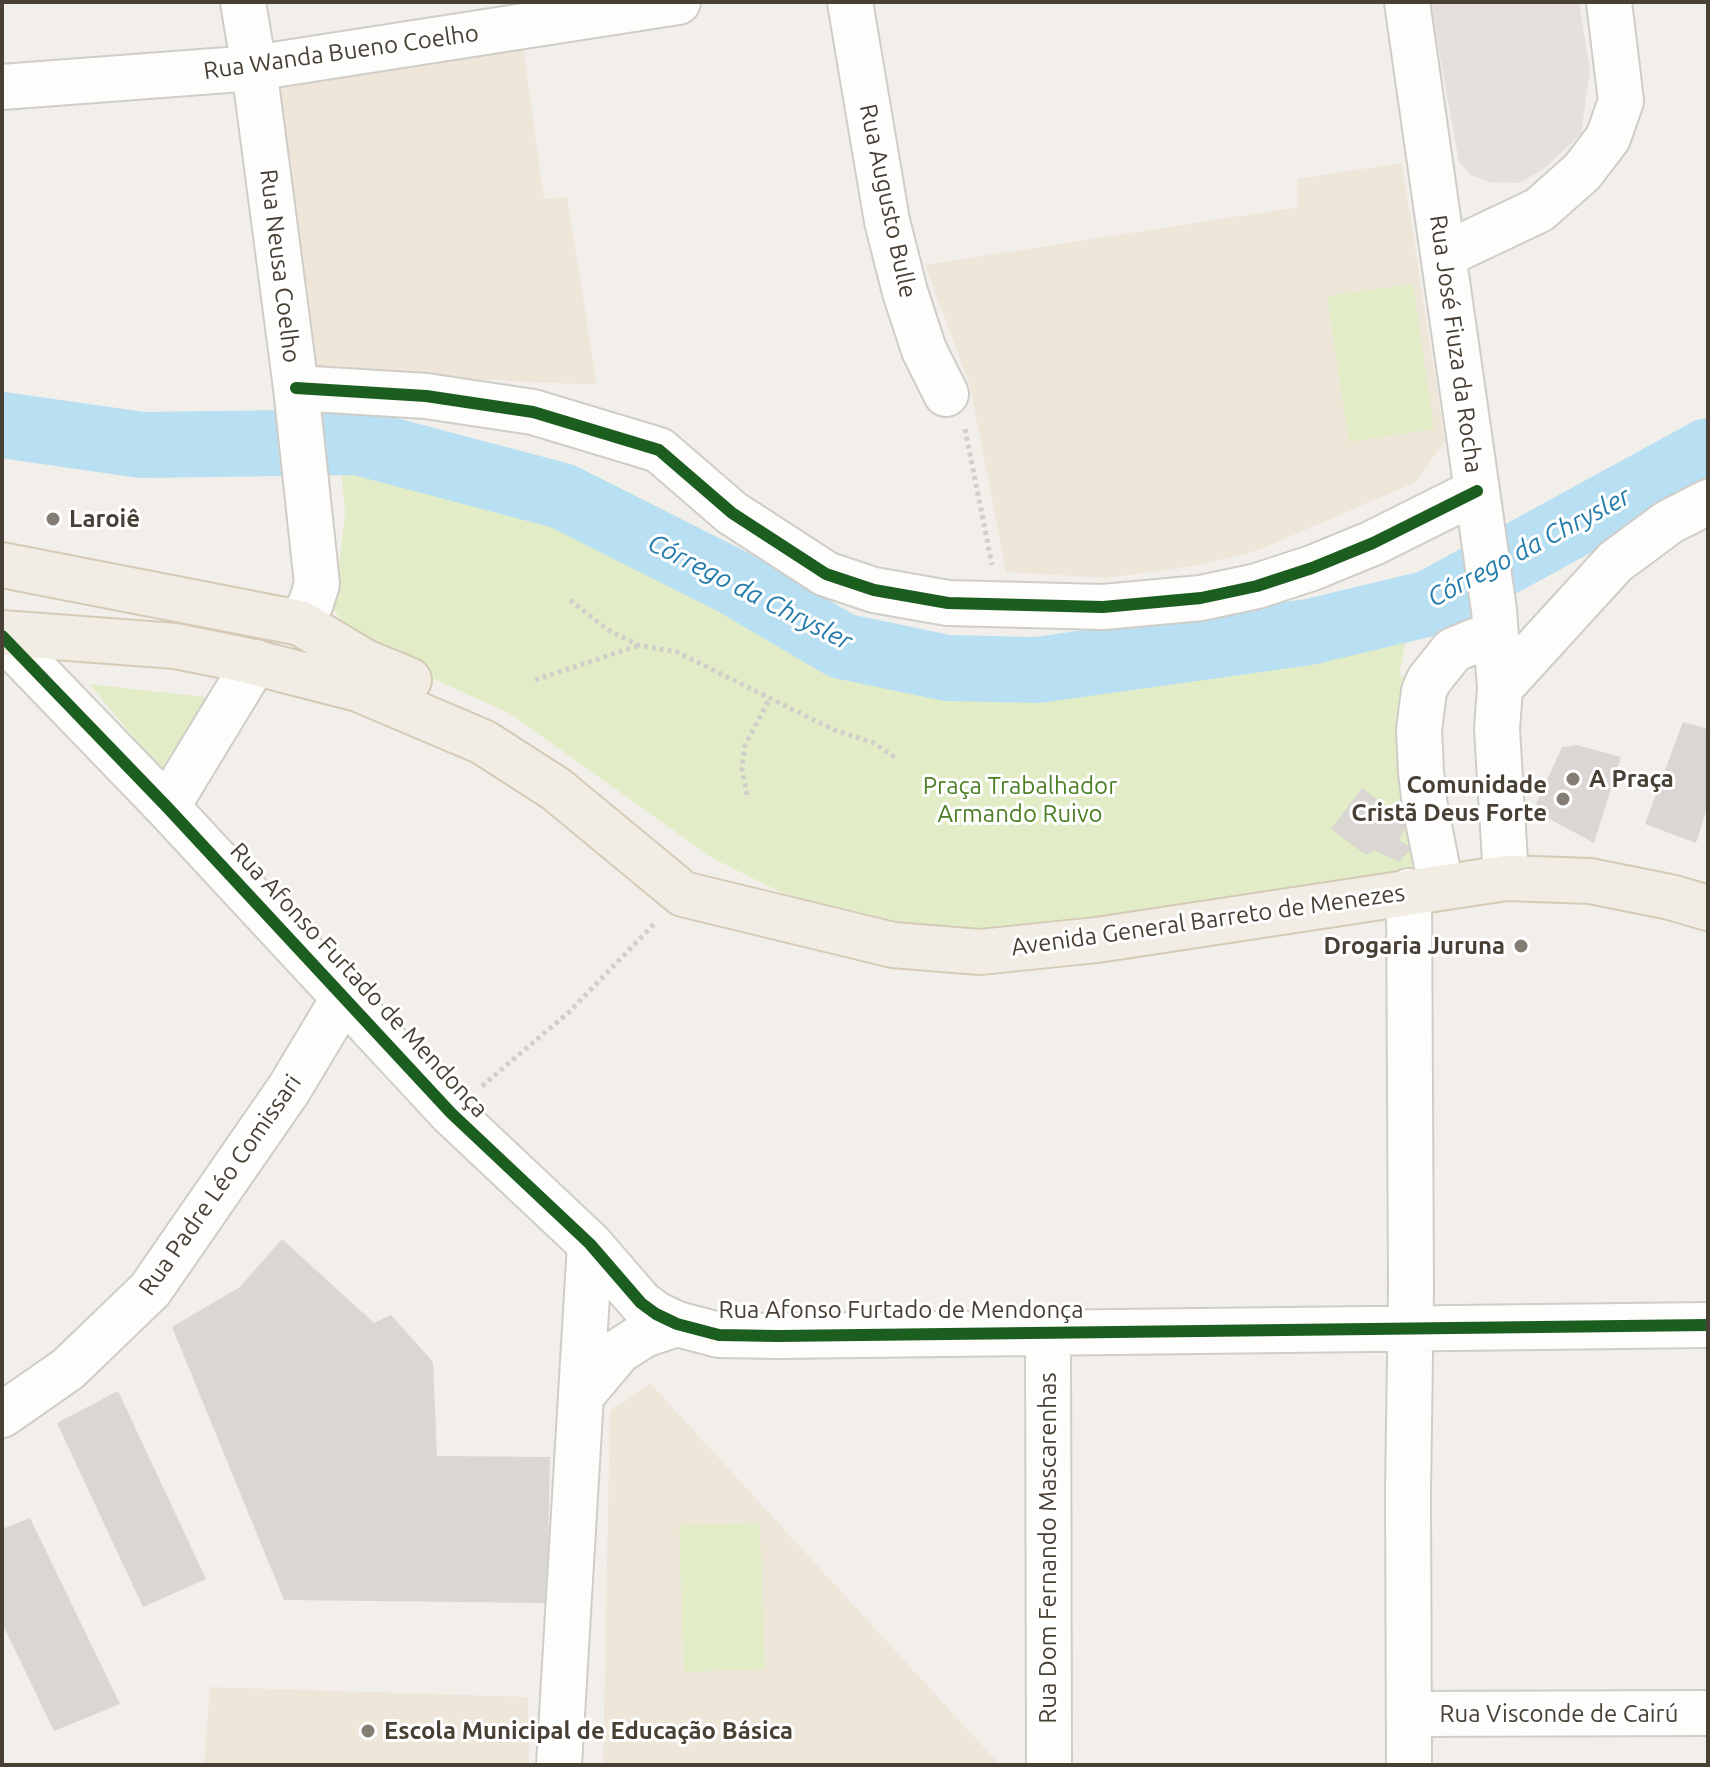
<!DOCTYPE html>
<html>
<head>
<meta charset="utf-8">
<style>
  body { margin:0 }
  #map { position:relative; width:1710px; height:1767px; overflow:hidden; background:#f2efea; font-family:Ubuntu,sans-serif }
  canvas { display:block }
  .frame { position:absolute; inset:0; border:4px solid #494035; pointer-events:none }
</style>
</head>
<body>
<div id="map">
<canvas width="1710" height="1767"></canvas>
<div class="frame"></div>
</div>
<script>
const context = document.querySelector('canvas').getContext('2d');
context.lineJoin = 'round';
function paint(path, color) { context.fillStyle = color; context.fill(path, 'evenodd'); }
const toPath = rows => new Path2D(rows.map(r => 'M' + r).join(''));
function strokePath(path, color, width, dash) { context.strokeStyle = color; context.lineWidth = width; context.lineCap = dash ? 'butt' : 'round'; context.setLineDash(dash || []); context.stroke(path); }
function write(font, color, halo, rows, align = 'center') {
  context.font = font + ' Ubuntu,sans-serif'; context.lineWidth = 6; context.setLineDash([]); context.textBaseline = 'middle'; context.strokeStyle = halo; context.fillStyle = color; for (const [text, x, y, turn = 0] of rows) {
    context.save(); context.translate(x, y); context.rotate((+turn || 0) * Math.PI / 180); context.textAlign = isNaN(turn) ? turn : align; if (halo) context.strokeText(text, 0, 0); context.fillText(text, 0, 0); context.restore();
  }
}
paint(toPath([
  [1430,2,1579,2,1590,70,1581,134,1545,168,1520,183,1489,182,1471,175,1459,162]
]), '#e5e0db');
paint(toPath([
  [523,45,544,199,567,197,597,385,316,372,280,86],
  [1402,163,1445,441,1416,482,1254,552,1193,566,1108,578,1006,572,970,386,925,265,1298,207,1297,179],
  [650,1383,1000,1765,603,1765,610,1411],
  [210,1687,528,1697,529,1765,204,1765]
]), '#ede6d9');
paint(toPath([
  [1413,284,1434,429,1349,442,1327,296],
  [340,457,551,510,658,571,840,657,942,675,1024,669,1126,670,1274,657,1407,633,1399,676,1414,676,1425,873,1029,929,938,927,892,920,848,913,780,892,712,858,509,713,361,646,334,610,345,513],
  [89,684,213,698,166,776],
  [760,1523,765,1669,684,1672,679,1525]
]), '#e2edc8');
strokePath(toPath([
  [2,425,142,445,358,442,562,496,733,582,842,646,947,668,1037,670,1309,632,1430,603,1708,451]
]), '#b9e0f2', 66);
paint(toPath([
  [1683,722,1708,729,1708,805,1696,843,1645,824],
  [1577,745,1621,757,1594,843,1546,817,1536,804,1562,747],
  [1362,788,1408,822,1399,840,1412,848,1399,862,1374,850,1366,855,1331,829],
  [282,1239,374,1323,391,1315,433,1362,437,1456,550,1457,547,1603,284,1600,172,1327,240,1287],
  [118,1391,206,1579,143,1607,57,1423],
  [30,1518,120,1704,54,1731,2,1623,2,1529]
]), '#dad6d1');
const minor = toPath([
  [243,2,254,68,296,388,317,584,311,603,300,623],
  [850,2,887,221,905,292,924,350,946,394],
  [1407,2,1494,610,1500,688,1497,729,1506,878],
  [2,87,254,68,678,2],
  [1444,255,1539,210,1582,172,1608,138,1621,101,1609,2],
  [296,388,426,396,533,412,659,450,732,513,826,574,874,590,948,603,1103,607,1201,598,1257,586,1312,568,1373,543,1477,491],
  [2,636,167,807,451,1113,590,1244,641,1303,656,1314,677,1324,719,1335,777,1336,1708,1325],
  [1500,688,1615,562,1669,522,1708,502],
  [167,807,255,662],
  [1441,886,1425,806,1421,772,1419,730,1424,691,1429,680,1453,650,1475,641,1495,639],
  [1409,891,1411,1289,1408,1492,1409,1765],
  [1048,1332,1049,1765],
  [581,1396,619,1351,644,1335,677,1324],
  [2,1415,68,1369,150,1290,289,1089,343,999],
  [1409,1714,1708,1713],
  [559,1765,590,1244]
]);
const major = toPath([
  [2,565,300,623,365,662,409,680],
  [2,633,175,646,245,660,358,689,483,742,556,789,683,894,893,945,980,952,1097,940,1506,878,1590,881,1670,897,1708,908]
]);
strokePath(minor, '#d0cdc8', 48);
strokePath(major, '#d5cab6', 48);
strokePath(toPath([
  [965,429,992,565],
  [570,600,608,630,638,645,677,652,834,730,874,743,897,759],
  [535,680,637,646],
  [747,795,742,769,745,745,769,700],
  [482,1086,569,1012,655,923]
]), '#d2cfca', 5, [4, 4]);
strokePath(minor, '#fdfdfc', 44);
strokePath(major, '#f1ece4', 44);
strokePath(toPath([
  [296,388,426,396,533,412,659,450,732,513,826,574,874,590,948,603,1103,607,1201,598,1257,586,1312,568,1373,543,1477,491],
  [2,636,167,807,451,1113,590,1244,641,1303,656,1314,677,1324,719,1335,777,1336,1708,1325]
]), '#1b5e20', 12);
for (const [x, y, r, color] of [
  [53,519,8,"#847d74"],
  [1573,779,8,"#847d74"],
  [1563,799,8,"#847d74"],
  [1521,946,8,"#847d74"],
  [368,1731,8,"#847d74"]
]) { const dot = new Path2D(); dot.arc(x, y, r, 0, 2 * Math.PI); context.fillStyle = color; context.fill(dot); strokePath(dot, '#fff', 3); }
write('24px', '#494035', '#fff', [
  ["Rua Wanda Bueno Coelho",341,52,-8],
  ["Rua Augusto Bulle",888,201,78],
  ["Rua Neusa Coelho",280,266,83],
  ["Rua José Fiuza da Rocha",1456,344,82],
  ["Avenida General Barreto de Menezes",1208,920,-8],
  ["Rua Afonso Furtado de Mendonça",359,980,47],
  ["Rua Padre Léo Comissari",220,1185,-55],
  ["Rua Afonso Furtado de Mendonça",901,1310],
  ["Rua Dom Fernando Mascarenhas",1048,1548,-90],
  ["Rua Visconde de Cairú",1559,1714]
]);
write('bold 24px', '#494035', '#fff', [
  ["Laroiê",69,519],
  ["A Praça",1589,779],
  ["Comunidade",1547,785,"right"],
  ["Cristã Deus Forte",1547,813,"right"],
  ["Drogaria Juruna",1505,946,"right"],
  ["Escola Municipal de Educação Básica",384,1731]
], 'left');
write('24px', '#4d7f24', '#fff', [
  ["Praça Trabalhador",1020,786],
  ["Armando Ruivo",1020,814]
]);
write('italic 26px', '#247cac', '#fff', [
  ["Córrego da Chrysler",1529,547,-28],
  ["Córrego da Chrysler",750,592,27]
]);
</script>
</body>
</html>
